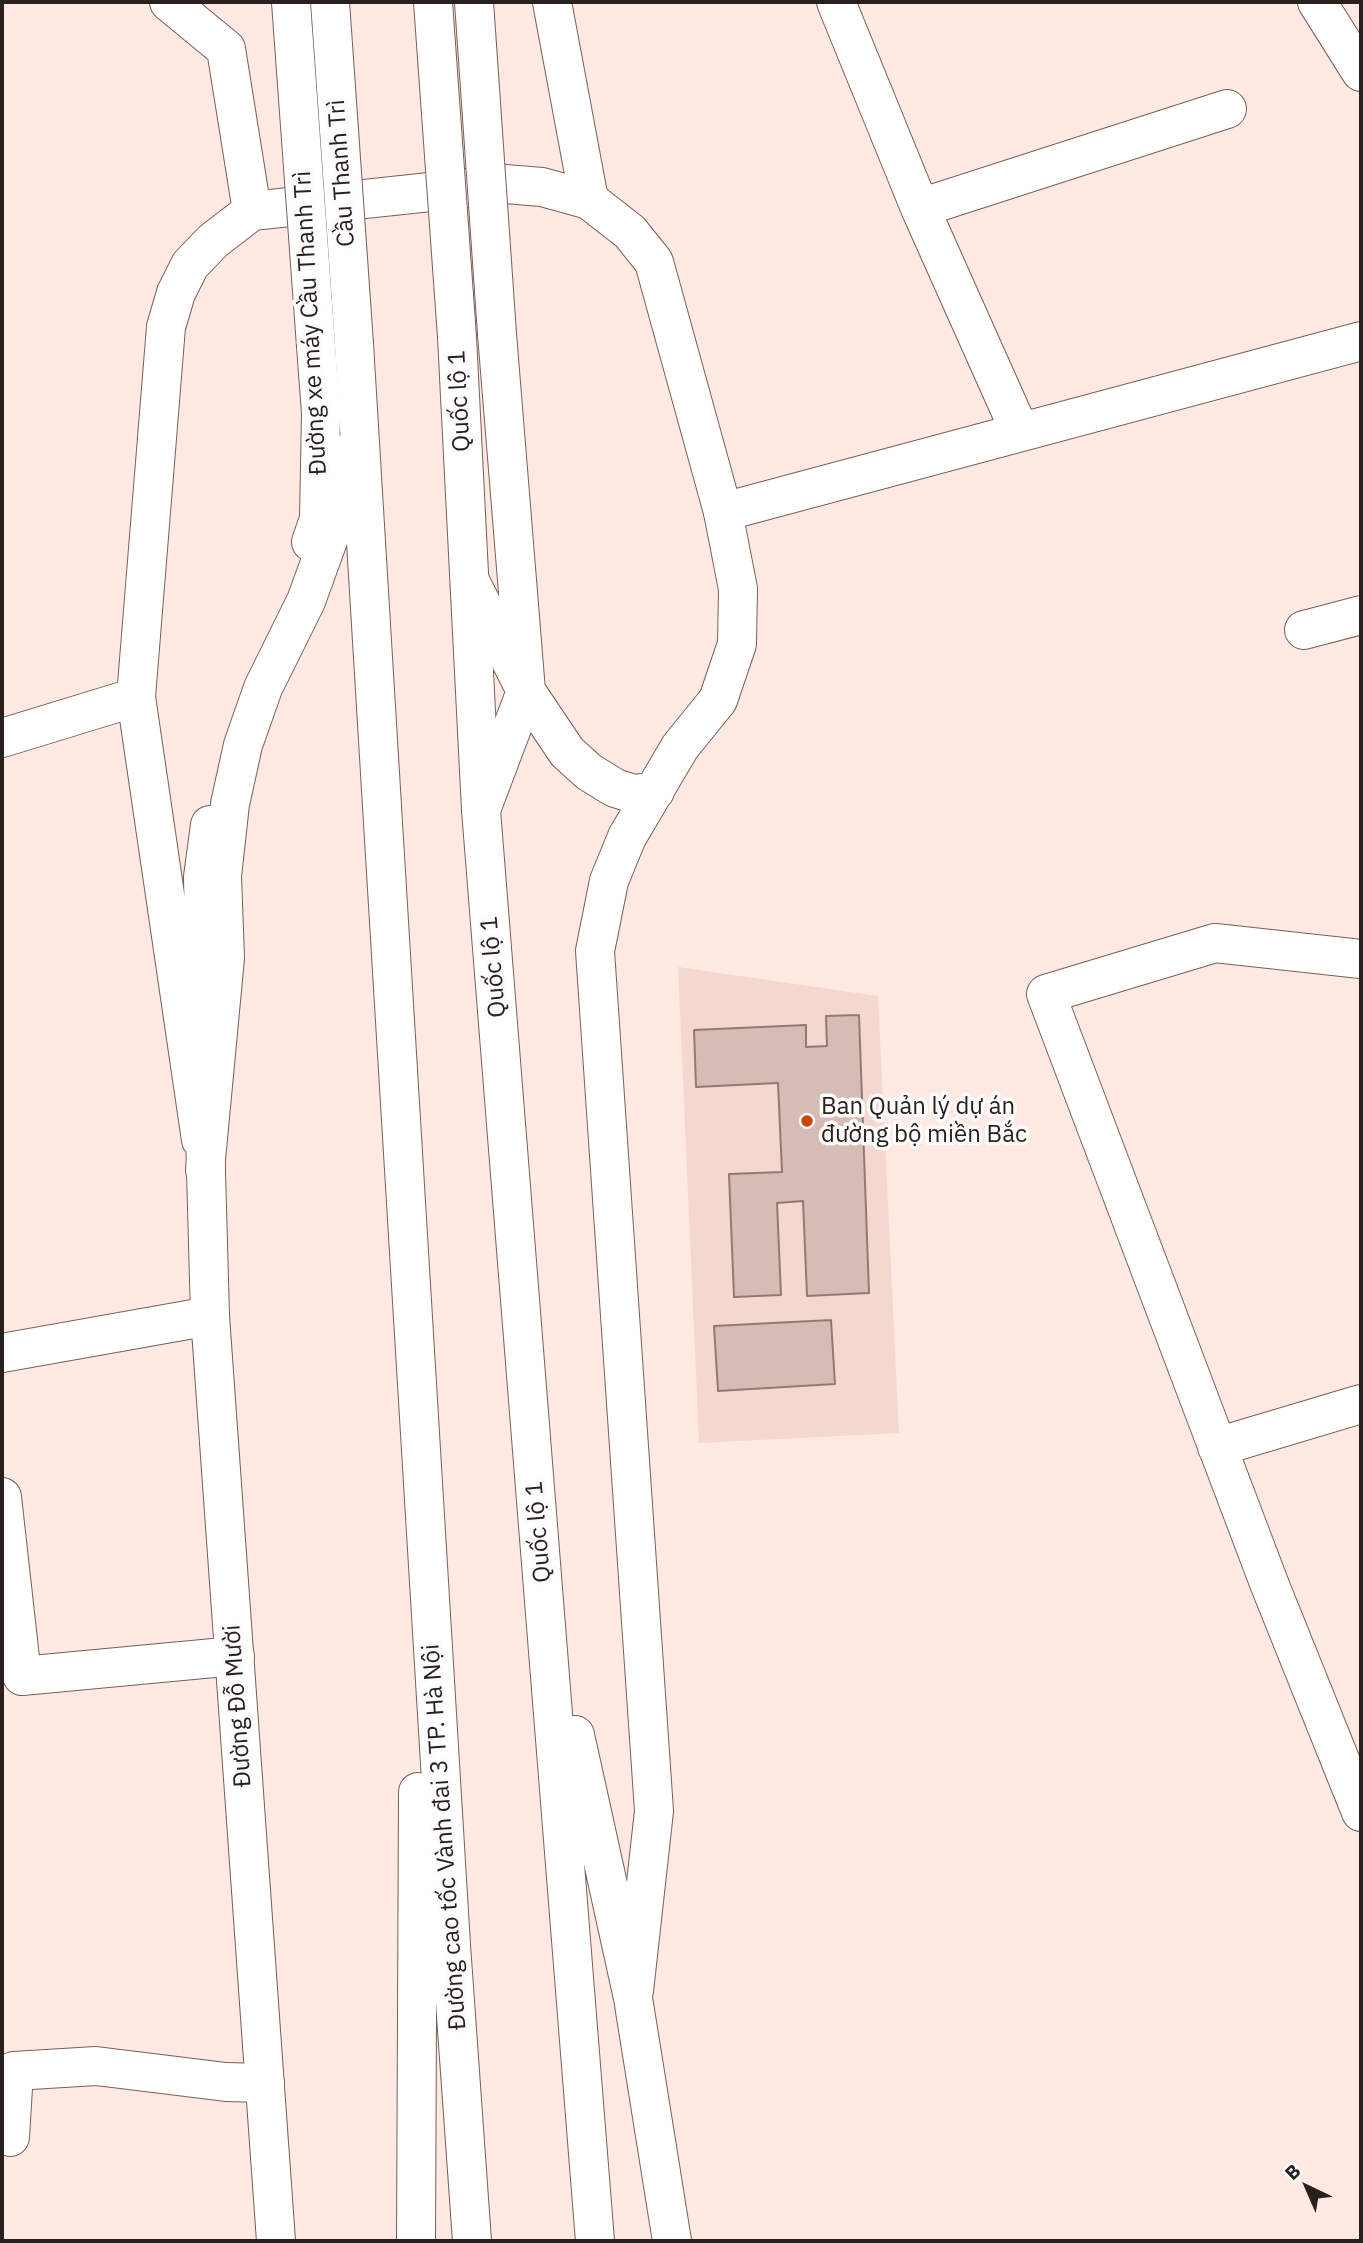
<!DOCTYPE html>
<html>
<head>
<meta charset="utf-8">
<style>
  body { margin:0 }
  #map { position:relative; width:1363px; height:2243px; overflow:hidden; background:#ffe9e2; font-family:"IBM Plex Sans",sans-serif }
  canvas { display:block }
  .frame { position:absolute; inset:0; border:4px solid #291f1c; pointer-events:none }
  .north { position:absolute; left:1272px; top:2152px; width:70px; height:70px; -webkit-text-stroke:5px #fcfcfc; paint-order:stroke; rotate:316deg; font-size:19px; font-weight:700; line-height:28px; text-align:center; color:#291f1c }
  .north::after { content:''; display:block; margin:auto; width:24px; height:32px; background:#291f1c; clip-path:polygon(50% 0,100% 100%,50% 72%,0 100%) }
</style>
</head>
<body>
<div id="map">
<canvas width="1363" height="2243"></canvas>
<div class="frame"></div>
<div class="north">B</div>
</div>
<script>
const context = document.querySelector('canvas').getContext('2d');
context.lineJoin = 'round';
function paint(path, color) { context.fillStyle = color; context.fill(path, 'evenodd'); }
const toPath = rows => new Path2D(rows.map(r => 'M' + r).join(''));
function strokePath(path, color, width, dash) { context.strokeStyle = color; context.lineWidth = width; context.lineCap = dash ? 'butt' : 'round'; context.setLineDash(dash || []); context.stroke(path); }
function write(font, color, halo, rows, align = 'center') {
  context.font = font + ' "IBM Plex Sans",sans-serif'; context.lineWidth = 7; context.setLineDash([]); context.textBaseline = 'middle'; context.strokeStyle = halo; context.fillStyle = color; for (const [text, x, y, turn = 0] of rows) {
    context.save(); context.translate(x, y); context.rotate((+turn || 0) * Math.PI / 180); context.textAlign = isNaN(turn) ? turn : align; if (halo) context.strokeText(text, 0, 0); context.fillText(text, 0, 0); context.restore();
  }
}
paint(toPath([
  [678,967,878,996,899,1433,699,1443]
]), '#f4d8d0');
const building = toPath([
  [859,1015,869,1293,807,1296,803,1201,777,1203,781,1295,734,1297,729,1174,782,1172,778,1083,696,1087,694,1030,806,1025,806,1047,827,1046,826,1016,859,1015],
  [831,1320,835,1384,718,1391,714,1326,831,1320]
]);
paint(building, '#d6bcb4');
strokePath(building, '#927a72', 2);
const minor = toPath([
  [169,2,226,49,252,211],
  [552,2,589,200],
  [836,2,920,208],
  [1317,2,1361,72],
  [1020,432,920,208,1227,109],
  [723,512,1361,341],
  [1304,630,1361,615],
  [2,738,136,697],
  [1361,959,1215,943,1046,994,1269,1583,1361,1812],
  [2,1353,210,1316],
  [1217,1447,1361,1404],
  [2,1497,22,1676,235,1656],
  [10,2137,14,2071,96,2066,226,2082,265,2083]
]);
const major = toPath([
  [311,542,319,519,321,413,316,346],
  [470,581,526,691,567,752,589,772,615,788,634,794,655,791],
  [481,810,526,691,497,334],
  [206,1009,203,877,210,825],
  [205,1135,210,1316,276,2241],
  [201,1140,136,697,166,327,176,293,190,265,213,241,252,211,505,184,542,187,589,200,630,232,654,262,723,512,738,589,737,644,718,700,680,747,627,837,609,881,595,951,654,1811,634,1991]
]);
const highway = toPath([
  [457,337,481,810,595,2241],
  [354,344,451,1945,472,2241],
  [205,1170,225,958,222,876,230,804,243,745,263,688,306,601,334,524,345,454],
  [575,1735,633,1998,672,2241],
  [416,2241,418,1792]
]);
strokePath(minor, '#766058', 40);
strokePath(major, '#766058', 40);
strokePath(highway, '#766058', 40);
strokePath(minor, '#fff', 38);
strokePath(major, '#fff', 38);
strokePath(highway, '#fff', 38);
const majorBridge = toPath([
  [291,2,316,346],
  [474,2,497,334]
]);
const highwayBridge = toPath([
  [330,2,354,344],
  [433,2,457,337]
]);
strokePath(majorBridge, '#766058', 40, []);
strokePath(highwayBridge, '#766058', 40, []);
strokePath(majorBridge, '#fff', 38);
strokePath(highwayBridge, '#fff', 38);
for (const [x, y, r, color] of [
  [807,1121,7,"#ca4406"]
]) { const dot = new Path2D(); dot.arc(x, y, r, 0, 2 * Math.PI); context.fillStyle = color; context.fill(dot); strokePath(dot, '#fcfcfc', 2.5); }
write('24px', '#291f1c', '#fcfcfc', [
  ["Cầu Thanh Trì",342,173,-94],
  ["Đường xe máy Cầu Thanh Trì",311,323,-93],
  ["Quốc lộ 1",460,401,-93],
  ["Quốc lộ 1",494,967,-95],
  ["Quốc lộ 1",539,1532,-95],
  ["Đường Đỗ Mười",238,1706,-94],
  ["Đường cao tốc Vành đai 3 TP. Hà Nội",445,1837,-94]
]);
write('24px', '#291f1c', '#fcfcfc', [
  ["Ban Quản lý dự án",821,1107],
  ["đường bộ miền Bắc",821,1135]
], 'left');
</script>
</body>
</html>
